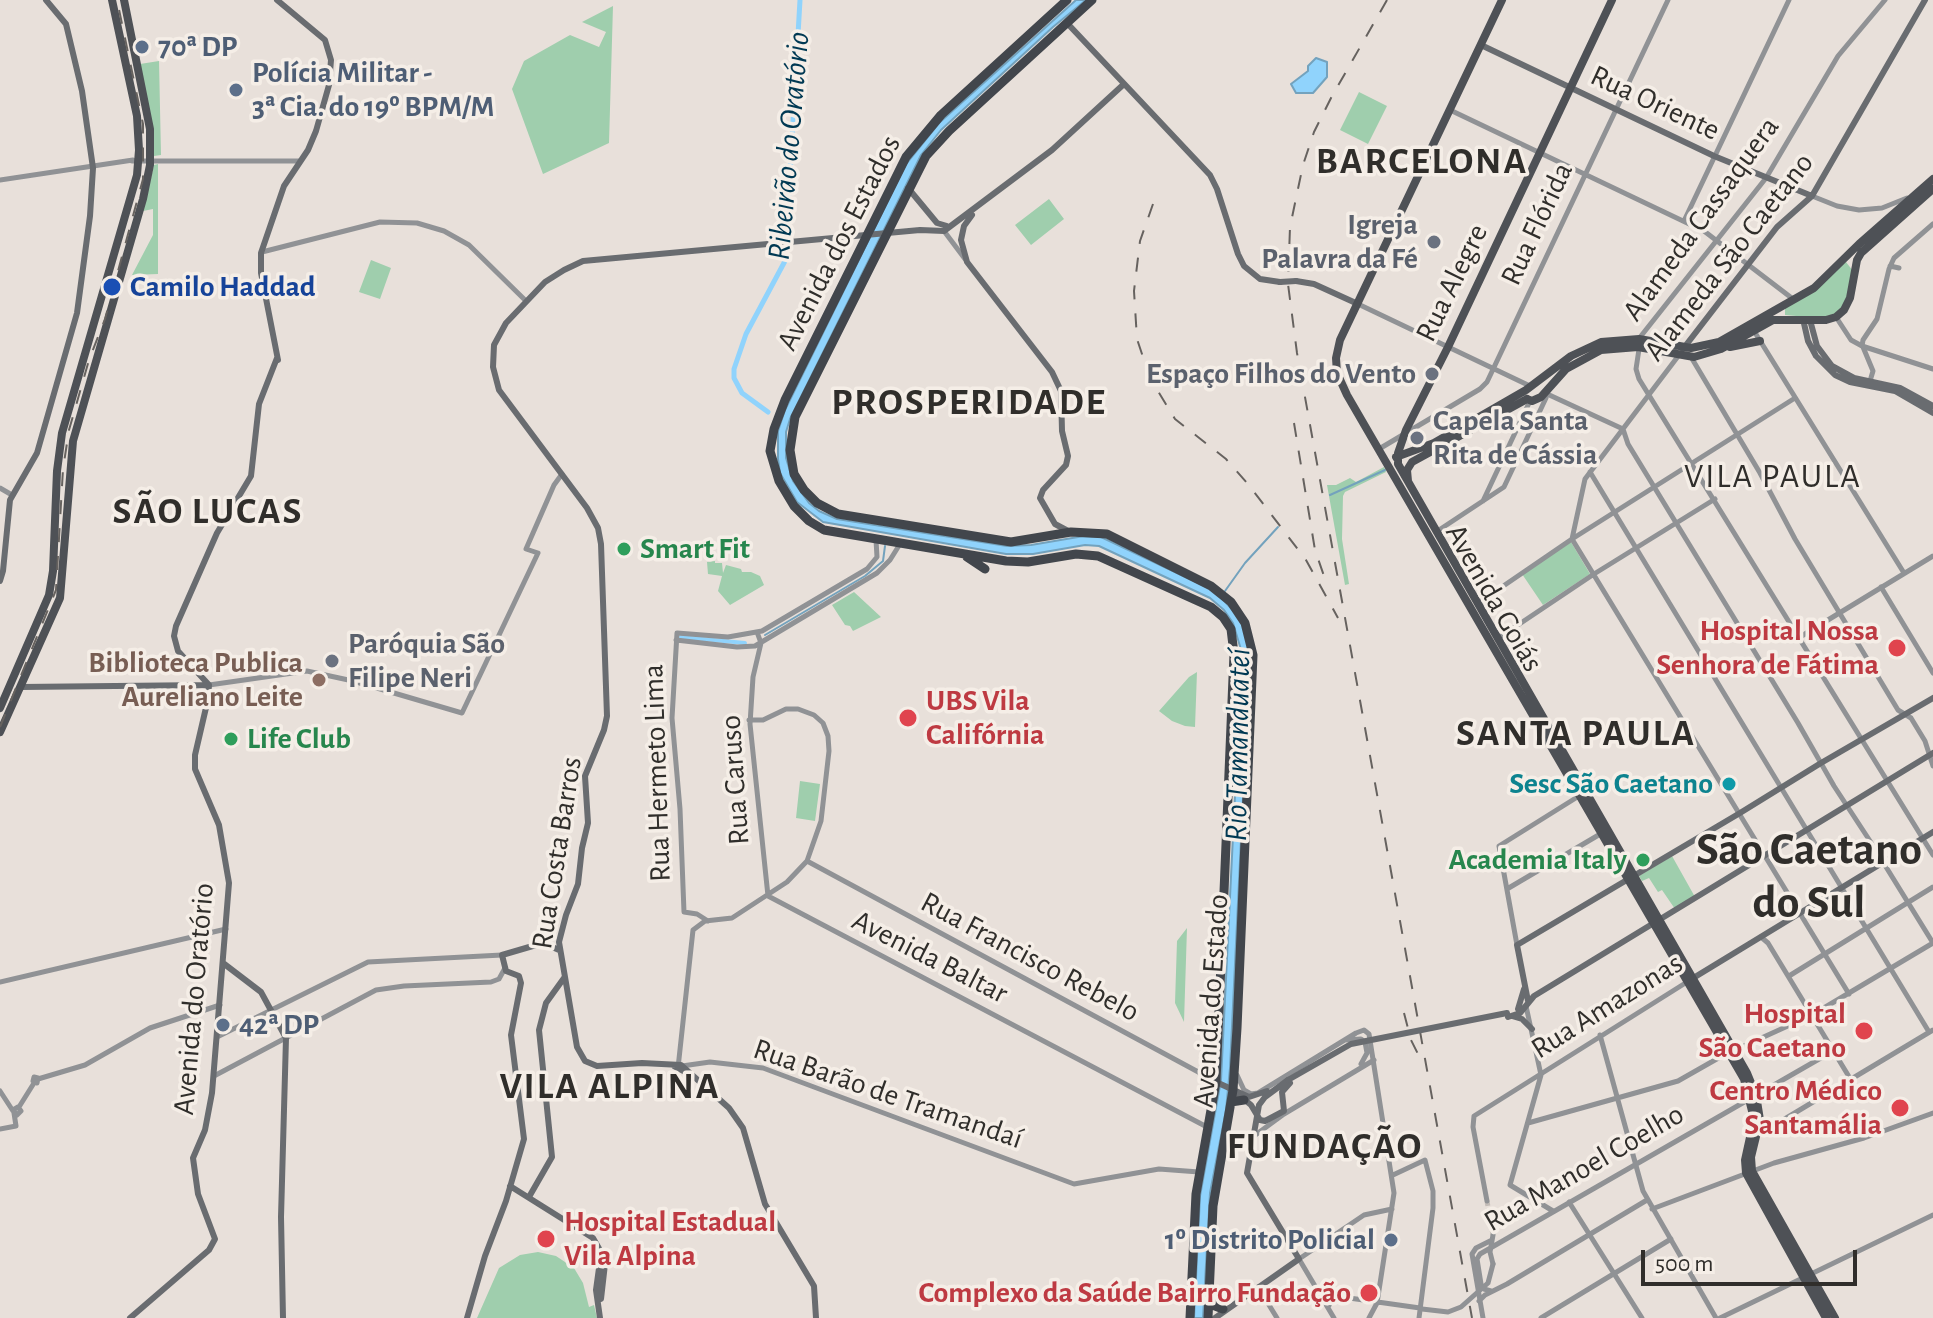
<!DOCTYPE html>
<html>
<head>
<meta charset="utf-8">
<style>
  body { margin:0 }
  #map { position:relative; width:1933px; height:1318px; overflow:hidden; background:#e8e0da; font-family:"Alegreya Sans",sans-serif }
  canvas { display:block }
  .scale { position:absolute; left:1641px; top:1250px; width:216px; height:36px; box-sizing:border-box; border:4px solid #302e2b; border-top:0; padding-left:10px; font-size:24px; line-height:28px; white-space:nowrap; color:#302e2b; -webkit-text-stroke:6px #f5eee7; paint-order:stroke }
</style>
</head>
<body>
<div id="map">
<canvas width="1933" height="1318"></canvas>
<div class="scale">500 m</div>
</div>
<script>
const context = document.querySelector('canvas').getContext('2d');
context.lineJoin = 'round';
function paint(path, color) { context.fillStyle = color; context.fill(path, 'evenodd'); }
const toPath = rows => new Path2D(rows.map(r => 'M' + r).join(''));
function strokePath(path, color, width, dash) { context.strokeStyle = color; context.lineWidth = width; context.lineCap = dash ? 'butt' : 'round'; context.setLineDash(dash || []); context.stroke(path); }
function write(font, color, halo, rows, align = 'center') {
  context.font = font + ' "Alegreya Sans",sans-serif'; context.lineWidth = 7; context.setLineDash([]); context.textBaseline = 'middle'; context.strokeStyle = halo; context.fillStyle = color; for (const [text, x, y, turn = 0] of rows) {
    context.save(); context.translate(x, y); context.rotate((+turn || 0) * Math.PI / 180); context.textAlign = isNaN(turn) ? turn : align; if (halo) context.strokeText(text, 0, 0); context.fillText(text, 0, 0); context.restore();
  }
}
paint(toPath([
  [613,6,609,143,543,174,512,89,524,61,570,35,599,47,606,32,582,22],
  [159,61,161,155,154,156,140,64],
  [1359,92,1387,106,1368,144,1340,130],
  [158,164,158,274,132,275,153,235,153,209,143,211,154,165],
  [1049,199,1064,219,1031,245,1015,225],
  [371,260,391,268,380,299,359,292],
  [1846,262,1853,271,1848,297,1839,313,1819,318,1785,315,1785,308],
  [1384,467,1386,472,1345,492,1343,496,1342,539,1349,584,1345,585,1327,485,1336,485,1350,478,1356,482],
  [1571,542,1590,574,1543,605,1522,574],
  [715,561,715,563,722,563,723,573,726,565,741,569,742,572,751,572,760,576,764,585,730,605,718,591,722,576,708,574,707,562],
  [854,592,881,617,853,631,850,626,845,625,832,605],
  [1197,672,1195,727,1185,726,1172,721,1159,711,1189,677],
  [800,781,820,784,815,821,796,818],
  [1672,856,1695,897,1675,909,1662,890,1658,892,1649,878,1642,881,1639,876],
  [1187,928,1184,1022,1175,1003,1177,941],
  [538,1252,556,1256,574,1268,583,1283,589,1307,594,1305,597,1318,477,1318,499,1268,520,1255]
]), '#9fcead');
const water = toPath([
  [1076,0,1086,0,1053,27,941,130,921,155,790,419,786,432,786,458,793,481,809,503,819,511,837,519,1007,546,1031,545,1084,536,1101,537,1215,591,1241,619,1250,653,1230,1068,1226,1110,1210,1193,1203,1318,1194,1318,1200,1196,1221,1080,1242,653,1233,623,1224,610,1210,598,1099,546,1085,545,1033,554,1006,554,823,522,797,502,780,473,778,459,778,431,785,410,906,164,939,123,1076,0],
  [1316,58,1327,62,1327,77,1313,93,1296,93,1291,84,1308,71,1308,66,1316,58]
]);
paint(water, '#90d3fc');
strokePath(water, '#73a2bd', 2);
strokePath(toPath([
  [1330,495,1385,470],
  [1225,591,1245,563,1278,527],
  [765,635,865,576,883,561,885,546]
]), '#73a2bd', 2);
strokePath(toPath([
  [681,637,745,643]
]), '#90d3fc', 4);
strokePath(toPath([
  [768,412,742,393,734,378,734,369,746,334,785,261,800,0]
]), '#90d3fc', 5);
strokePath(toPath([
  [1487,1201,1493,1235]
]), '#c3bcb7', 5, [5, 2.5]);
strokePath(toPath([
  [1885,0,1838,56,1766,178,1641,336,1636,369,1639,379,1933,855],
  [1450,110,1704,231,1793,299],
  [132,161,300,161],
  [0,180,133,160],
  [1812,196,1837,206,1859,210,1882,208,1907,198],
  [1684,221,1789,0],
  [944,231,965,259],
  [262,252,380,222,417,223,444,231,469,245,526,301],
  [1890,266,1899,268],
  [1358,304,1530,386],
  [1836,317,1851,340,1862,346,1933,369],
  [1754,331,1904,573],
  [1862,346,1863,340,1877,319,1889,269,1894,258,1933,224],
  [1863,347,1873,371,1870,381],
  [1679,355,1585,479,1572,539,1849,994],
  [1691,357,1760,473,1795,539,1898,710,1911,718,1925,741,1933,766],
  [1623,429,1628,444,1798,723,1834,786,1870,841,1933,943,1812,1015,1735,1050],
  [1379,449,1480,389,1487,382,1668,0],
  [1590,472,1929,1032],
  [0,488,12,495],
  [1483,501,1530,401],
  [1436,532,1504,487,1546,398,1545,393,1623,429],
  [1881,587,1933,673],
  [1477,604,1572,539,1795,398],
  [757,632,761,643,753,677,750,724,768,896,1207,1127],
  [1800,637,1933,556],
  [1497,639,1594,574,1715,499],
  [676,640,737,647,755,646,877,573,890,560,900,544],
  [209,685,307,671,353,681,462,713,538,553,526,549,554,485,562,474],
  [807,861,1215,1081],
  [1507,889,1602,833],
  [708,921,697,914,684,912,680,809,672,718,677,633,728,637,762,631,867,569,877,557,876,540],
  [1761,937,1768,943,1851,1080],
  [1517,945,1499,846,1579,796],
  [1789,976,1933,887],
  [0,982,226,929],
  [1526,1006,1541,1075,1510,1185,1553,1211],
  [1600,1035,1643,1191,1716,1318],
  [217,1037,368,962,502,955],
  [1345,1040,1361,1039,1365,1042,1367,1053,1361,1064],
  [682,1066,710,1062,763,1068,1074,1184,1159,1169,1199,1172],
  [678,1068,693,930,705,921,732,918,787,882,807,861,821,821,829,751,828,736,823,723,814,715,798,709,786,709,763,720,749,720],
  [1237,1075,1244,1090,1251,1094,1258,1093,1356,1033,1364,1030,1369,1034,1394,1193,1377,1303,1369,1318],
  [214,1076,376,990,404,986,491,982,499,979,505,968],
  [34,1077,38,1078,37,1083,33,1081,34,1077],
  [38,1079,85,1065,150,1028,220,1005],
  [0,1091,13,1111],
  [18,1107,21,1111,17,1115,13,1110,18,1107],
  [19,1107,34,1083],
  [1528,1123,1678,1081,1729,1052],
  [0,1129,16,1126,14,1113],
  [1758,1131,1773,1126,1933,1030],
  [1254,1136,1284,1114,1374,1060],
  [1393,1175,1425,1160,1433,1191,1433,1208,1419,1318],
  [1487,1201,1473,1127,1474,1116,1687,982],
  [1569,1202,1642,1318],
  [1652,1209,1774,1163,1864,1138,1933,1113],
  [1493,1264,1490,1252,1493,1235],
  [1258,1287,1277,1318],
  [1491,1291,1484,1289,1481,1284,1477,1259,1480,1254,1833,1051],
  [1479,1301,1485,1295,1507,1284,1647,1200],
  [1328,1307,1335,1296,1420,1308],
  [1334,1318,1299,1259,1364,1215,1392,1209],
  [1483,1318,1472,1254,1476,1248,1492,1240],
  [1541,1318,1671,1239],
  [1720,1318,1933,1215]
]), '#909295', 5);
strokePath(toPath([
  [277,0,325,40,331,60,329,85,316,131,308,150,284,186,261,253,261,273,278,360],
  [1067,23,1210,175,1217,189,1238,254,1244,266,1260,279,1280,282],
  [1481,45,1714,156,1812,196],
  [908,188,937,223,947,226],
  [972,215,964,226,961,240,967,262,1052,372,1061,391,1062,431,1068,456,1066,465,1043,490,1040,498,1055,524,1070,532],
  [1296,281,1314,284,1358,304],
  [1803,319,1808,341,1816,356,1835,375,1850,382,1895,391,1933,413],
  [1810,320,1817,346,1832,366,1854,378,1900,388,1933,406],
  [1683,349,1777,227,1812,196,1925,0],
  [0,581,3,571,10,500,37,453,77,313,90,216,93,168,82,91,66,24,46,0],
  [21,687,209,685],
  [223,963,261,992,286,1038,281,1217,283,1318],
  [1690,980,1933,832],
  [1528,1001,1517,945,1740,813,1821,763,1933,698],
  [1518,1009,1524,989],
  [1512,1016,1522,1019,1532,1029],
  [1508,1017,1520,1013,1534,996,1933,753],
  [674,1066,693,1076],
  [1216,1082,1249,1097,1267,1091],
  [1233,1090,1251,1105,1260,1120,1265,1121,1284,1111,1282,1092,1290,1083],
  [510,1186,593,1238,605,1259],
  [529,1197,552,1157,539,1030,546,1003,564,978],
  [601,1299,605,1264],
  [130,1318,209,1250,215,1239,198,1194,193,1158,205,1130,212,1093,229,883,219,825,195,769,195,755,208,699,209,685,178,651,174,636,176,626,217,533,251,476,259,404,277,358],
  [467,1318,485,1256,506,1201,524,1139,511,1035,521,983,519,976,506,971,502,955,543,943,559,950],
  [600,1318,596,1290,600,1261],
  [816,1318,814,1286,765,1204,743,1128,729,1108,681,1065,642,1063,597,1066,585,1061,577,1047,559,942,566,915,578,884,582,848,588,823,585,776,604,730,607,716,601,544,598,528,587,508,499,390,493,367,494,345,506,323,545,282,564,270,583,261,920,230,944,231,1052,150,1124,84],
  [1215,1318,1299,1259,1247,1173,1259,1105,1265,1097,1288,1080]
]), '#696c70', 6);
strokePath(toPath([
  [1502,0,1340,340,1336,358,1337,373,1347,395,1744,1079,1754,1119,1745,1160,1746,1173,1826,1318],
  [1612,0,1448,347,1406,430,1398,453,1398,464,1747,1073,1756,1095,1760,1120,1751,1157,1752,1171,1835,1318],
  [1730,347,1760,341],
  [1527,399,1532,401,1541,397,1566,369,1601,350,1638,347,1694,357,1721,349,1773,320,1826,320,1836,317,1844,310,1850,298,1857,260,1861,253,1933,189],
  [1396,457,1434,443,1526,390,1571,356,1601,342,1639,339,1691,348,1719,342,1814,288,1859,244,1933,179],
  [1408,481,1407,470,1412,462,1527,399],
  [0,708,49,595,53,571,57,471,62,433,137,175,139,150,137,116,112,0],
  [0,732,60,598,73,441,143,199,150,165,150,129,124,0]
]), '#4e5156', 8);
strokePath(toPath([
  [1067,0,941,115,906,157,785,400,774,429,770,451,779,481,794,506,809,521,824,530,1006,561,1028,562,1076,554,1098,556,1211,607,1223,617,1231,629,1234,654,1216,1082,1196,1194,1190,1318],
  [1092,0,949,131,926,156,795,417,790,450,794,474,804,490,817,503,838,514,1011,542,1071,532,1107,534,1211,586,1231,602,1245,623,1253,655,1237,1028,1233,1090,1213,1206,1208,1318],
  [967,557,985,569],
  [1231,1102,1244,1100],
  [1209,1298,1215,1306,1223,1309]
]), '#42464c', 9);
strokePath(toPath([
  [1387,0,1331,98,1314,132,1303,165,1290,227,1288,284,1297,353,1472,1318],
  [1153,204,1140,241,1134,291,1137,339,1150,378,1175,419,1226,459,1248,484,1306,560,1338,618],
  [1294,423,1315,550,1324,576],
  [0,727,56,590,63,469,69,430,89,360,105,319,143,179,143,124,117,0],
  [1404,1013,1411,1040,1418,1054]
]), '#66625f', 2, [14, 14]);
strokePath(toPath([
  [1422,1309,1448,1312,1461,1307,1488,1283,1493,1264]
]), '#909295', 5);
strokePath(toPath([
  [1280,282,1296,281],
  [1288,1080,1351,1044,1507,1013]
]), '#696c70', 6);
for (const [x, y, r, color] of [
  [142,47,8,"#5c6f8a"],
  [236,90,8,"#5c6f8a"],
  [1434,242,8,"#6b7280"],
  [112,287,10,"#1a4fb4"],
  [1432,374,8,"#6b7280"],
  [1417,438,8,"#6b7280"],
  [624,549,8,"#2e9e5b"],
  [1897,648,10,"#e0444e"],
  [332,661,8,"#6b7280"],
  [319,680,8,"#8d6e63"],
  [908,718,10,"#e0444e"],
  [231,739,8,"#2e9e5b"],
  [1729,784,8,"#0f9aa8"],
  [1643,860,8,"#2e9e5b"],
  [223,1025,8,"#5c6f8a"],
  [1864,1031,10,"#e0444e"],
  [1900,1108,10,"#e0444e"],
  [546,1239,10,"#e0444e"],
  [1391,1240,8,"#5c6f8a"],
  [1369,1293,10,"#e0444e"]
]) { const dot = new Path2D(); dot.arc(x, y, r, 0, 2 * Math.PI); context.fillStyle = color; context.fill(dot); strokePath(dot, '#f5eee7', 3); }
write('bold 30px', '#4e5e75', '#f5eee7', [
  ["70ª DP",158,47],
  ["Polícia Militar -",252,73],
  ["3ª Cia. do 19º BPM/M",252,107],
  ["42ª DP",239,1025],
  ["1º Distrito Policial",1375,1240,"right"]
], 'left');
write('30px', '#302e2b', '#f5eee7', [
  ["Rua Oriente",1655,103,25],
  ["Alameda Cassaquera",1701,219,-54],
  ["Rua Flórida",1537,224,-65],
  ["Avenida dos Estados",839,243,-63],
  ["Alameda São Caetano",1729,257,-52],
  ["Rua Alegre",1452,283,-64],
  ["Avenida Goiás",1494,598,60],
  ["Rua Hermeto Lima",657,773,-92],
  ["Rua Caruso",735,780,-94],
  ["Rua Costa Barros",557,853,-81],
  ["Avenida Baltar",930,957,27],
  ["Rua Francisco Rebelo",1030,957,28],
  ["Avenida do Oratório",194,999,-85],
  ["Avenida do Estado",1211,1001,-86],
  ["Rua Amazonas",1607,1006,-32],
  ["Rua Barão de Tramandaí",888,1094,19],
  ["Rua Manoel Coelho",1584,1168,-30]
]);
write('bold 30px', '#5b616d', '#f5eee7', [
  ["Igreja",1418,225],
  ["Palavra da Fé",1418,259],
  ["Espaço Filhos do Vento",1416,374],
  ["Capela Santa",1433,421,"left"],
  ["Rita de Cássia",1433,455,"left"],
  ["Paróquia São",348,644,"left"],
  ["Filipe Neri",348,678,"left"]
], 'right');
write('bold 30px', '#164399', '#f5eee7', [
  ["Camilo Haddad",130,287]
], 'left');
write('bold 30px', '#27864d', '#f5eee7', [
  ["Smart Fit",640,549],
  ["Life Club",247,739],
  ["Academia Italy",1627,860,"right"]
], 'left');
write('bold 30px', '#be3a42', '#f5eee7', [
  ["Hospital Nossa",1879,631],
  ["Senhora de Fátima",1879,665],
  ["UBS Vila",926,701,"left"],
  ["Califórnia",926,735,"left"],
  ["Hospital",1846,1014],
  ["São Caetano",1846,1048],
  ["Centro Médico",1882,1091],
  ["Santamália",1882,1125],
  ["Hospital Estadual",564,1222,"left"],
  ["Vila Alpina",564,1256,"left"],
  ["Complexo da Saúde Bairro Fundação",1351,1293]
], 'right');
write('bold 30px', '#785e54', '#f5eee7', [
  ["Biblioteca Publica",303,663],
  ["Aureliano Leite",303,697]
], 'right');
write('bold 30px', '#0d838f', '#f5eee7', [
  ["Sesc São Caetano",1713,784]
], 'right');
write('italic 32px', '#003953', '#f5eee7', [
  ["Ribeirão do Oratório",789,146,-85],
  ["Rio Tamanduateí",1238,745,-89]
]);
context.letterSpacing = '2px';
write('34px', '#302e2b', '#f5eee7', [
  ["VILA PAULA",1773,477]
]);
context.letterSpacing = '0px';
context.letterSpacing = '2px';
write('bold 38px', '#302e2b', '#f5eee7', [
  ["BARCELONA",1422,162],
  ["PROSPERIDADE",969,403],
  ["SÃO LUCAS",208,512],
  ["SANTA PAULA",1576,734],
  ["VILA ALPINA",610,1087],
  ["FUNDAÇÃO",1325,1147]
]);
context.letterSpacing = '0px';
write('bold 46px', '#302e2b', '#f5eee7', [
  ["São Caetano",1809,850],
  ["do Sul",1809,903]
]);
</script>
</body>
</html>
